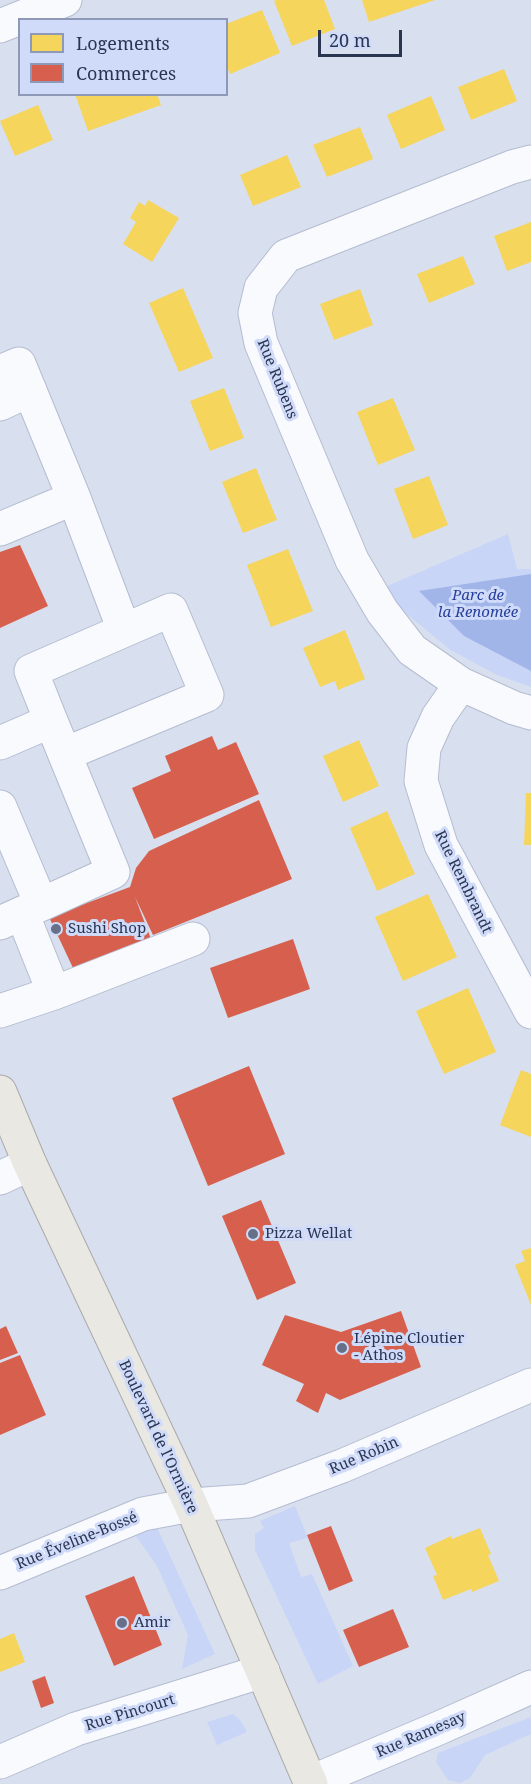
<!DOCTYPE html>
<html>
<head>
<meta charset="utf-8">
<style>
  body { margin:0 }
  #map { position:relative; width:531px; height:1784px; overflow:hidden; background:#d8dfef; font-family:"Noto Serif",serif }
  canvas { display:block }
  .legend { position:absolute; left:18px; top:18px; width:210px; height:78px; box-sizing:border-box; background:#cfdbf8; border:2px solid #8d99b6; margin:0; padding:8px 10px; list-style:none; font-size:18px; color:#2a3552 }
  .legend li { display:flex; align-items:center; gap:12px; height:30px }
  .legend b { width:30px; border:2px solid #8d99b6 }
  .scale { position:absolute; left:318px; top:30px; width:84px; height:27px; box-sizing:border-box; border:3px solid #2a3552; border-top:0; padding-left:8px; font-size:18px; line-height:21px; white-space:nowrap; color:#2a3552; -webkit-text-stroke:4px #cfdbf8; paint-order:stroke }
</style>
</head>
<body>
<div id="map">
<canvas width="531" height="1784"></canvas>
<ul class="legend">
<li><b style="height:16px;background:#f6d55c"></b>Logements</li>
<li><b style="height:16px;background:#d6604d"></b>Commerces</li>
</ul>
<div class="scale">20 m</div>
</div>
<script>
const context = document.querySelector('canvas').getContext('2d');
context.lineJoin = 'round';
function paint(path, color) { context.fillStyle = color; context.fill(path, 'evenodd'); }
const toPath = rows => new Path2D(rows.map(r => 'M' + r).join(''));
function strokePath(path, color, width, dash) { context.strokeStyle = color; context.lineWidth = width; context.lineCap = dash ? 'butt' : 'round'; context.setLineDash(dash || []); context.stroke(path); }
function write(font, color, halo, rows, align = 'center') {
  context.font = font + ' "Noto Serif",serif'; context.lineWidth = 6; context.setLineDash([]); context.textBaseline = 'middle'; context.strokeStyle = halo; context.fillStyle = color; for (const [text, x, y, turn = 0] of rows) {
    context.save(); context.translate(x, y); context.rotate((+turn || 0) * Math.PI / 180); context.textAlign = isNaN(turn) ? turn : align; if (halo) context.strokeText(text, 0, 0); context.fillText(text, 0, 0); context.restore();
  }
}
paint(toPath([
  [508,534,517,569,531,569,531,687,495,674,449,649,378,590],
  [295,1506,308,1538,289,1543,301,1577,312,1574,353,1666,318,1684,255,1550,255,1534,264,1528,260,1521],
  [154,1521,215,1654,182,1669,188,1635,157,1566,133,1532],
  [233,1714,240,1720,247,1732,217,1745,207,1722],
  [531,1717,531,1734,485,1755,470,1778,460,1783,448,1780,436,1762,438,1753]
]), '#c8d5f7');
paint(toPath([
  [531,574,531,671,464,636,419,591]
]), '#a2b5e8');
paint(toPath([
  [277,0,324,0,335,29,292,46,274,1],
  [362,0,435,0,369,22],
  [262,10,280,53,230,74,226,65,226,24],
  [504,69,517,101,471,120,458,87],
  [75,94,157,94,161,105,88,131],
  [431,96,445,130,401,149,387,115],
  [38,105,53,140,15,156,0,121],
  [360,127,373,159,327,177,313,145],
  [287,155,301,187,253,206,240,175],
  [148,200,179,218,152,262,123,244,136,222,130,218,139,202,145,206],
  [531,222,531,262,507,271,494,236],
  [463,256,475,284,429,303,417,274],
  [183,288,213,358,179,372,149,303],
  [360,289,373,325,334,340,320,304],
  [224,388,244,438,210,451,190,401],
  [393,398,415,450,378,465,357,412],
  [256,468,277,520,243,533,222,482],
  [429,476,448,525,413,539,394,489],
  [288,549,313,611,271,627,247,565],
  [345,630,365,679,338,690,335,681,320,687,303,648],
  [359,740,379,786,343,802,323,756],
  [526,793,531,793,531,845,524,845],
  [387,811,415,874,377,891,350,828],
  [428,894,457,957,403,981,375,917],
  [468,988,496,1052,444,1074,416,1011],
  [521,1070,531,1074,531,1137,500,1125],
  [531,1248,531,1305,515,1265,525,1261,521,1251],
  [480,1528,491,1554,488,1555,499,1581,472,1592,471,1589,443,1600,433,1576,437,1575,425,1548,451,1536,452,1539],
  [14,1633,25,1662,0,1672,0,1639]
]), '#f6d55c');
paint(toPath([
  [20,545,48,606,0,628,0,552],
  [212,736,218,750,236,742,259,794,154,839,132,788,171,771,165,756],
  [259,800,292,879,153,935,135,897,151,939,74,970,49,917,130,887,136,868,149,851],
  [293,939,310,989,228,1018,210,968],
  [249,1066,285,1154,208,1186,172,1098],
  [261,1200,296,1283,257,1300,222,1216],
  [401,1311,421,1367,340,1400,326,1393,318,1413,296,1401,304,1384,262,1365,285,1315,341,1332],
  [6,1326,18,1353,0,1360,0,1329],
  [20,1355,46,1415,0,1435,0,1363],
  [331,1526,353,1581,329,1591,307,1535],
  [134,1576,162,1645,114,1666,85,1596],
  [393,1609,409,1647,359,1667,343,1630],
  [45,1676,54,1703,41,1708,32,1681]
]), '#d6604d');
const minor = toPath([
  [0,26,65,0],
  [531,162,512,167,286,256,261,288,255,313,261,343,352,560,382,611,412,650,461,684,514,708,531,713],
  [0,372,19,364,74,498,0,529],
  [0,404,30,390],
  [74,498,124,630],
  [461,684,438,717,424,748,421,781,441,845,531,1012],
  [0,743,51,721],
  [0,807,41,904],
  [0,923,113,872,51,721,31,671,171,610,207,695,65,754],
  [54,993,193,939],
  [0,1011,54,993,22,913],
  [0,1178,30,1164],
  [0,1573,143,1514,191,1505,248,1501,342,1466,531,1385],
  [0,1762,76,1729,263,1671],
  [311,1782,439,1728,531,1687]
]);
const major = toPath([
  [0,1092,30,1164,191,1505,311,1784]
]);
strokePath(minor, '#b4bcd1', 35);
strokePath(major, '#aaa9a8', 35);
strokePath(minor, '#f9fafd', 33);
strokePath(major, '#e9e8e3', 33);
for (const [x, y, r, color] of [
  [56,929,6,"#677089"],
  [253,1234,6,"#677089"],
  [342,1348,6,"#677089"],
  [122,1623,6,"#677089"]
]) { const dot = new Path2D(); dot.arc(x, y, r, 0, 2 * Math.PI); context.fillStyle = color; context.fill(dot); strokePath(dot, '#cfdbf8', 2); }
write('15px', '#2a3552', '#cfdbf8', [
  ["Rue Rubens",277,379,68],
  ["Rue Rembrandt",463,882,64],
  ["Boulevard de l'Ormière",158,1437,65],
  ["Rue Robin",364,1456,-23],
  ["Rue Éveline-Bossé",77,1541,-22],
  ["Rue Pincourt",130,1713,-17],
  ["Rue Ramesay",421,1735,-23]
]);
write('italic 15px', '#28409d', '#cfdbf8', [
  ["Parc de",478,596],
  ["la Renomée",478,613]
]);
write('15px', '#2a3552', '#cfdbf8', [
  ["Sushi Shop",68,929],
  ["Pizza Wellat",265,1234],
  ["Lépine Cloutier",354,1339],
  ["- Athos",354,1356],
  ["Amir",134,1623]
], 'left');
</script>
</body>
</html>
